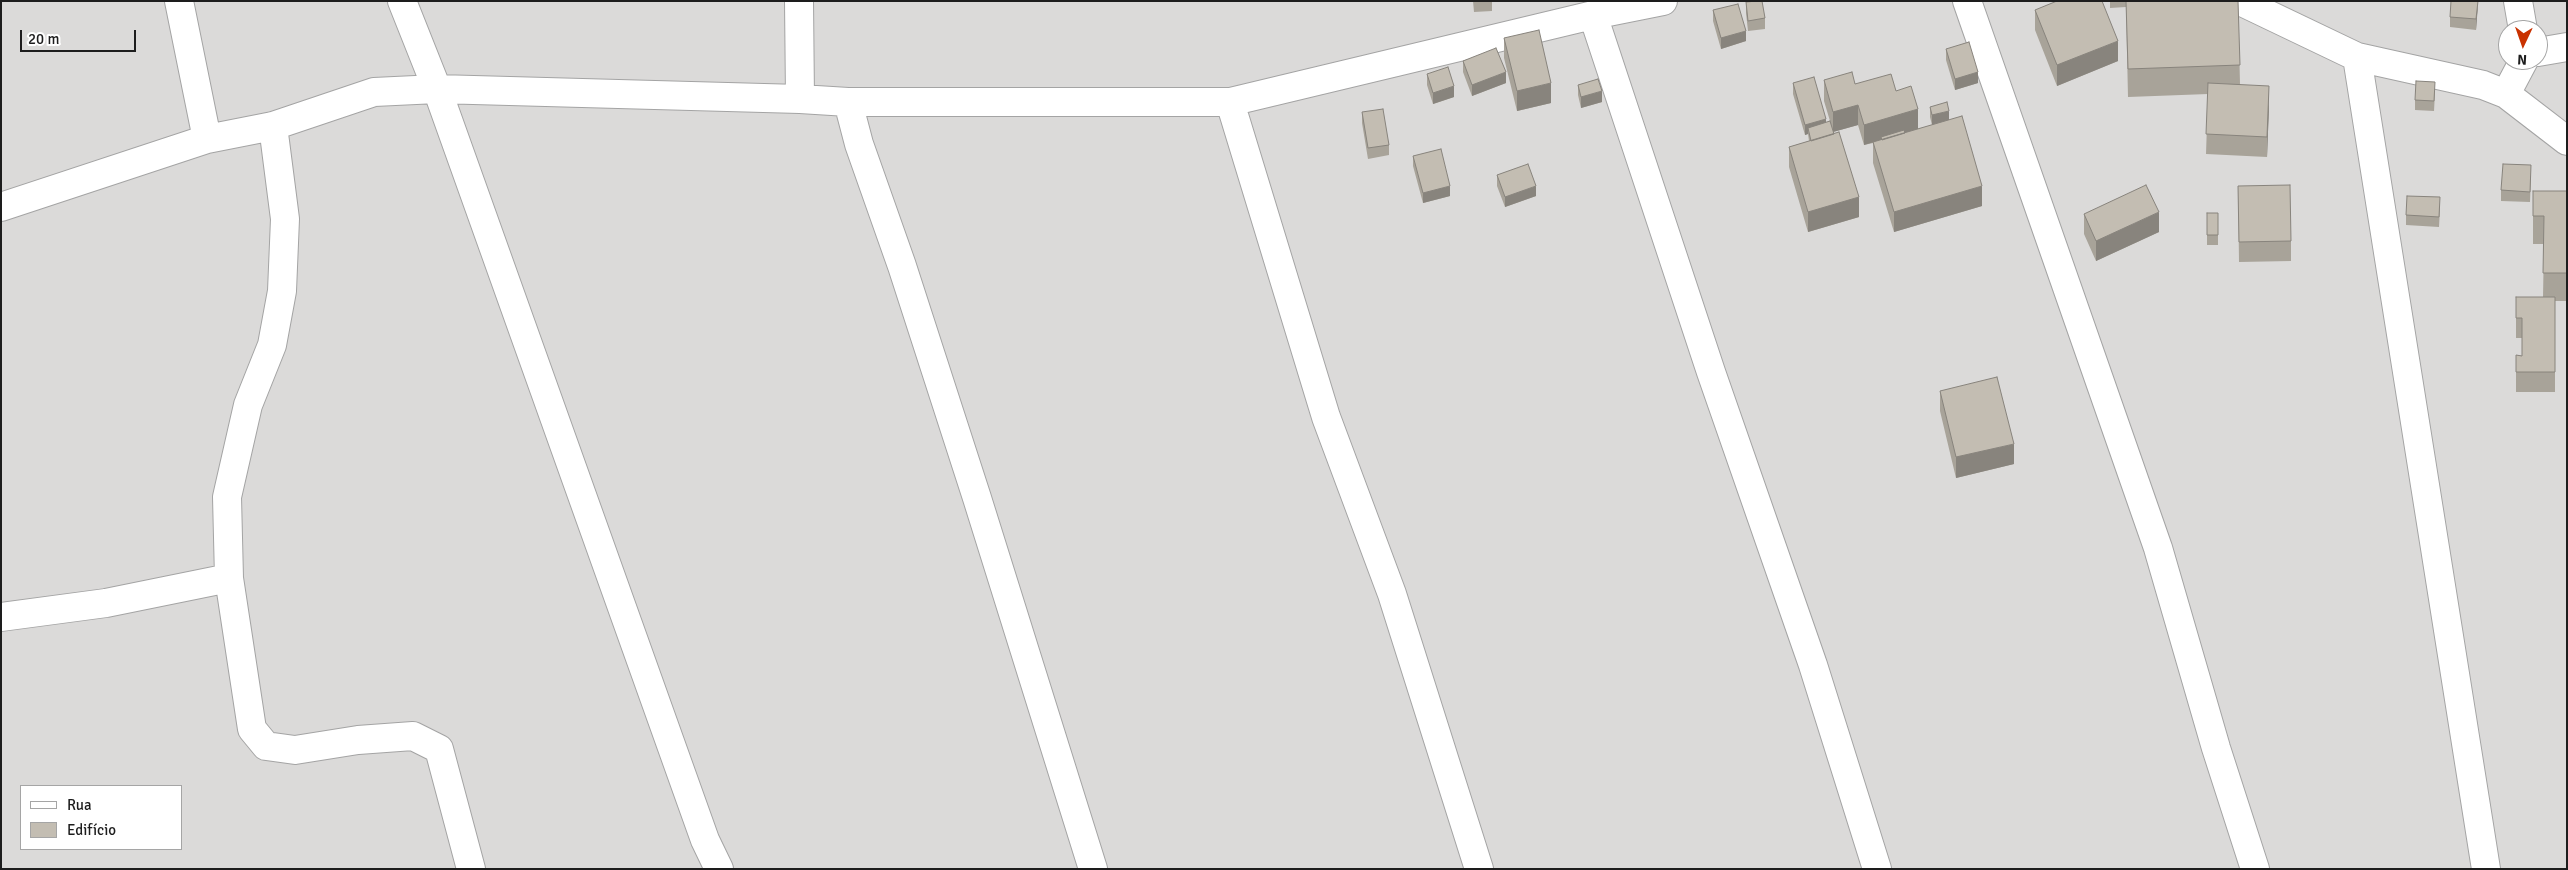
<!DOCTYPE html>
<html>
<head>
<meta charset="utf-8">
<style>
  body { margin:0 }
  #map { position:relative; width:2568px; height:870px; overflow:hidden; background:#eeede2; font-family:Signika,sans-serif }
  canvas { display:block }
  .frame { position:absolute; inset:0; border:2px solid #1d1d1d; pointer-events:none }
  .legend { position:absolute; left:20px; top:785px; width:162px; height:65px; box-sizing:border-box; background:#fff; border:1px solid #a5a5a5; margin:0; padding:6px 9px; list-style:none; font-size:15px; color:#1d1d1d }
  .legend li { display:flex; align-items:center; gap:10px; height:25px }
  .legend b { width:25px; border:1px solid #a5a5a5 }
  .north { position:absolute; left:2498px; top:20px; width:50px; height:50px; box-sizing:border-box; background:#fff; border:1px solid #a5a5a5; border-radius:50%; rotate:183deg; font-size:14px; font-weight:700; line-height:20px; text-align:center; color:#1d1d1d }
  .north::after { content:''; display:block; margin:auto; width:18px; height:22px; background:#c93200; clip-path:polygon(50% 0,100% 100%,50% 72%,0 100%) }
  .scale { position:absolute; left:20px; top:30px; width:116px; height:22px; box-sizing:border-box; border:2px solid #1d1d1d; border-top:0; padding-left:6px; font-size:15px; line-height:18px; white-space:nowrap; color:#1d1d1d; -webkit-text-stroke:4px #fff; paint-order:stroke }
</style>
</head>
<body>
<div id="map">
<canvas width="2568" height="870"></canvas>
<div class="frame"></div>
<ul class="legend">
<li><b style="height:6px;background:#fff"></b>Rua</li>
<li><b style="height:14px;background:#c3bdb2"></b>Edifício</li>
</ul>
<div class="north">N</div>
<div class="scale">20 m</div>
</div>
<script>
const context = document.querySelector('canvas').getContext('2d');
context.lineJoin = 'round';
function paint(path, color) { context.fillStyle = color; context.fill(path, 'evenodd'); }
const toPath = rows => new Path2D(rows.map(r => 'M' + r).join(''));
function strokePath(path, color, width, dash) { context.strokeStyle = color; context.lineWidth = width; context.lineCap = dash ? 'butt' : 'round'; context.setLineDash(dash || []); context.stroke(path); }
paint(toPath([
  [1,1,2567,1,2567,869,1,869],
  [2508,30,2538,30,2538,60,2508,60],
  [21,786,181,786,181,849,21,849]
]), '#dbdad9');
const minor = toPath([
  [179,1,207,139],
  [402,1,437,89,705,840,719,869],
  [799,1,800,99],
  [1967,1,2158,548,2216,748,2255,869],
  [2240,1,2357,57,2483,85,2506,94,2567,141],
  [2518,1,2523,30],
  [1593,15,1711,372,1813,665,1877,869],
  [2538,52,2567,47],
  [2357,57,2486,869],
  [2506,94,2524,60],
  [848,102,859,144,902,266,977,498,1093,869],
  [1230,102,1326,417,1392,594,1479,869],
  [273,126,285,219,282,291,272,345,248,405,227,497,229,578,252,729,266,746,295,750,358,740,413,736,439,749,471,869],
  [1,207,207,139,273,126,374,92,437,89,800,99,848,102,1230,102,1593,15,1663,1],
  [1,617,106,603,229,578]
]);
strokePath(minor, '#a4a4a4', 30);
strokePath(minor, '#fff', 28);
paint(toPath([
  [1473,1,1492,1,1492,11,1474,12],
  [2110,1,2238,1,2240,84,2269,106,2267,157,2206,154,2208,94,2128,97,2126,7,2110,8],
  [2478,1,2476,30,2450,27,2450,17],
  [1746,2,1765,18,1765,29,1748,31,1746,13],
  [1713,10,1746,41,1721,49,1713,21],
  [2035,10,2118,61,2057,86,2035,30],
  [1504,38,1551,103,1517,111,1504,58],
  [1946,49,1978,83,1955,90,1946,60],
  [1463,61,1506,83,1472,96,1463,72],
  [1427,74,1454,97,1433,104,1427,85],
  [1824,80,1896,91,1918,129,1932,125,1930,117,1930,107,1949,120,1982,206,1894,232,1873,163,1873,143,1864,145,1858,125,1833,132,1859,217,1808,232,1789,167,1789,147,1809,141,1808,134,1805,135,1793,94,1793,83,1826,123,1830,121,1824,101],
  [1578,85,1602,102,1581,108,1578,95],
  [2435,92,2434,111,2415,110,2415,100],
  [1362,112,1389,145,1389,155,1368,159,1362,123],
  [1413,156,1450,196,1423,203,1413,166],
  [1497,175,1536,196,1505,207,1497,186],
  [2531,176,2530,202,2501,201,2501,190],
  [2238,186,2291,241,2291,261,2239,262],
  [2533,191,2567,191,2567,301,2555,301,2555,392,2516,392,2516,355,2522,356,2522,338,2516,338,2516,297,2543,297,2544,244,2533,244],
  [2440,208,2439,227,2406,225,2406,215],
  [2207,213,2218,213,2218,245,2207,245],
  [2084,214,2159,232,2096,261,2084,234],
  [1940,391,2014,464,1956,478,1940,411]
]), '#a8a399');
paint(toPath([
  [2478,1,2478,5,2476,30,2476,19],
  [1746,31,1746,41,1721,49,1721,38],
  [2118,41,2118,61,2057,86,2057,65],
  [1506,72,1506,83,1472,96,1472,85],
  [1978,72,1978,83,1955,90,1955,79],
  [1551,83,1551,103,1517,111,1517,91],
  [1454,86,1454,97,1433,104,1433,93],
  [2269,86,2269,106,2267,157,2267,137],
  [1602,91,1602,102,1581,108,1581,97],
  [1858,105,1858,125,1833,132,1833,112],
  [1918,109,1918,129,1882,140,1881,137,1881,140,1864,145,1864,125],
  [1949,111,1949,122,1932,126,1932,115],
  [1826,119,1826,129,1808,128,1808,134,1805,135,1805,125],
  [1450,186,1450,196,1423,203,1423,193],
  [1536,186,1536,196,1505,207,1505,197],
  [1982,186,1982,206,1894,232,1894,212],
  [1859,197,1859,217,1808,232,1808,212],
  [2159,212,2159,232,2096,261,2096,241],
  [2014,444,2014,464,1956,478,1956,457]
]), '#88847d');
const building = toPath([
  [1757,1,1762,1,1765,18,1748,21,1746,2,1757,1],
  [2057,1,2102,1,2118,41,2057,65,2035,10,2057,1],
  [2126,1,2238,1,2240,65,2128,69,2126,1],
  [2451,1,2478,1,2476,19,2450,17,2451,1],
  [1738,4,1746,31,1721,38,1713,10,1738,4],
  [1539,30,1551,83,1517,91,1504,38,1539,30],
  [1969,42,1978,72,1955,79,1946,49,1969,42],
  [1496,48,1506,72,1472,85,1463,61,1496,48],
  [1448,67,1454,86,1433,93,1427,74,1448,67],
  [1852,72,1855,84,1891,74,1896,91,1911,86,1918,109,1864,125,1858,105,1833,112,1824,80,1852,72],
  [1814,77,1826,119,1805,125,1793,83,1814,77],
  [1598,79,1602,91,1581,97,1578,85,1598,79],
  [2416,81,2435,82,2434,101,2415,100,2416,81],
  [2208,83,2269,86,2267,137,2206,134,2208,83],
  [1947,102,1949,111,1932,115,1930,107,1947,102],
  [1383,109,1389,145,1368,148,1362,112,1383,109],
  [1962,116,1982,186,1894,212,1873,142,1962,116],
  [1830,121,1834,134,1811,141,1808,128,1830,121],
  [1904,130,1905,133,1882,140,1881,137,1904,130],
  [1839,132,1859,197,1808,212,1789,147,1839,132],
  [1441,149,1450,186,1423,193,1413,156,1441,149],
  [1528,164,1536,186,1505,197,1497,175,1528,164],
  [2503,164,2531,165,2530,192,2501,190,2503,164],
  [2146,185,2159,212,2096,241,2084,214,2146,185],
  [2290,185,2291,241,2239,242,2238,186,2290,185],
  [2533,191,2567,191,2567,273,2543,273,2544,216,2533,216,2533,191],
  [2407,196,2440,197,2439,217,2406,215,2407,196],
  [2207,213,2218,213,2218,235,2207,235,2207,213],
  [2516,297,2555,297,2555,372,2516,372,2516,355,2522,356,2522,318,2516,318,2516,297],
  [1997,377,2014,444,1956,457,1940,391,1997,377]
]);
paint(building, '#c3bdb2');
strokePath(building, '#88847d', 1);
</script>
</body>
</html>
